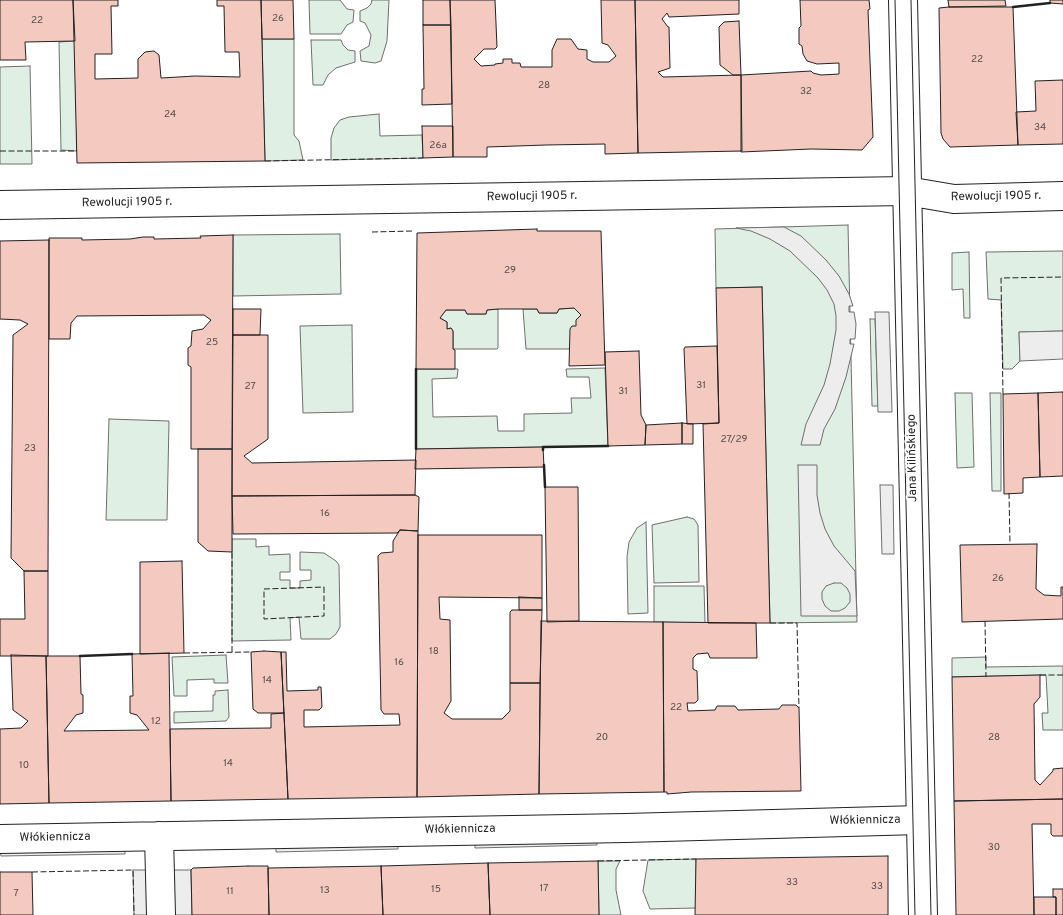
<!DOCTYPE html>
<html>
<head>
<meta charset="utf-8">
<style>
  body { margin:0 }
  canvas { display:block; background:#fff }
</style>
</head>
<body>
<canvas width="1063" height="915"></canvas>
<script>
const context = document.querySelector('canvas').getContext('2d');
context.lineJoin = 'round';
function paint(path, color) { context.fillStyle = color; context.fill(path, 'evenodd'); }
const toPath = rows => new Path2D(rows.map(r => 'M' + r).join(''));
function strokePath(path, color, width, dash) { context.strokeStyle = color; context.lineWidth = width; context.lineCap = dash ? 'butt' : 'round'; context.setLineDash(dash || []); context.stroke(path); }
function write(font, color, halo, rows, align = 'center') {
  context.font = font + ' Overpass,sans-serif'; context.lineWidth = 4; context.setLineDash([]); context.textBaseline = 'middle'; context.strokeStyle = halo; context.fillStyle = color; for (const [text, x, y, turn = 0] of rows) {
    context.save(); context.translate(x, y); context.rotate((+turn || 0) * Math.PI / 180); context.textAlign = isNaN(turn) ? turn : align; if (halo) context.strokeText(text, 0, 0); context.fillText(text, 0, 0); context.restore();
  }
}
const green = toPath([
  [309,0,340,0,347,9,354,10,353,22,347,25,341,34,310,34,309,0],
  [372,0,389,0,387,41,381,61,375,63,361,61,360,51,369,46,371,35,365,23,360,21,360,11,367,8,371,4,372,0],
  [262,39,294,39,294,135,299,141,303,160,265,161,262,39],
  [311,40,341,40,343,45,348,50,355,51,355,62,336,68,328,75,323,85,313,85,311,40],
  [75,41,77,151,61,150,59,42,75,41],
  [30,66,32,164,0,164,0,67,30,66],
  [379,114,380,136,422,135,423,158,331,160,331,138,334,128,340,120,349,117,379,114],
  [848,225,857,622,770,623,762,287,716,288,715,229,848,225],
  [340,234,341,294,233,296,233,235,340,234],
  [1063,251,1063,331,1019,332,1020,361,1012,369,1003,369,1001,300,988,299,986,252,1063,251],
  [969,252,970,318,964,318,963,289,952,290,952,253,969,252],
  [574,308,581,315,569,349,526,349,523,309,537,309,539,313,557,313,559,309,574,308],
  [498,309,498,348,497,349,453,349,453,331,451,328,447,329,447,322,440,318,446,310,465,310,467,314,486,314,487,310,498,309],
  [870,319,875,319,878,406,872,406,870,319],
  [352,325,353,412,303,413,300,326,352,325],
  [605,368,608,446,416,449,416,369,458,369,457,378,432,379,433,417,497,416,498,431,524,431,524,414,572,413,571,398,591,398,589,377,567,377,566,369,605,368],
  [955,393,972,393,974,467,957,468,955,393],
  [990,393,1001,393,1001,491,992,491,990,393],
  [109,419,169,421,167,520,106,520,109,419],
  [687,517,694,519,698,525,699,582,654,583,652,525,687,517],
  [646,522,648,613,628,614,627,557,629,542,637,528,646,522],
  [232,539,256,539,256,547,269,546,269,555,290,554,290,572,280,572,280,580,290,580,290,588,300,588,300,581,311,580,311,570,300,570,300,552,324,553,336,561,339,565,340,619,340,627,336,634,330,639,301,639,299,617,290,618,291,640,232,641,232,539],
  [654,586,704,586,705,623,654,622,654,586],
  [226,655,228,683,214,683,214,679,187,680,187,696,174,696,172,657,226,655],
  [986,657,986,667,1063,666,1063,730,1043,730,1042,713,1048,713,1046,675,952,677,952,658,986,657],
  [228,690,229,717,226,721,174,723,174,712,213,711,213,695,215,695,215,691,228,690],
  [696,859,696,908,650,909,643,891,648,860,696,859],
  [598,861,620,861,616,869,616,890,621,915,599,915,598,861]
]);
paint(green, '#e0efe3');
strokePath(green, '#6f6f6f', 1);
const parking = toPath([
  [784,227,801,236,826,260,839,276,849,294,853,306,849,306,849,312,854,312,856,324,855,339,850,339,850,344,854,344,846,377,835,409,824,429,820,445,801,445,806,424,824,385,830,364,836,330,836,316,834,304,827,290,818,278,790,251,770,239,751,231,736,228,784,227],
  [875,312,889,312,892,412,878,412,875,312],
  [1063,331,1063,359,1020,361,1019,332,1063,331],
  [798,465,817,465,817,495,820,513,825,529,834,546,855,571,857,616,801,616,798,465],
  [834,583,841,583,847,588,850,594,850,602,845,608,839,611,831,611,825,606,822,599,822,592,826,586,834,583],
  [880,485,893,485,894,554,882,554,880,485],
  [597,839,597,845,475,848,475,842,597,839],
  [398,843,398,849,276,852,276,845,398,843],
  [125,848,125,854,1,856,0,850,125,848],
  [133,870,191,870,192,915,134,915,133,870]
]);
paint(parking, '#ededed');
strokePath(parking, '#6f6f6f', 1);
const building = toPath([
  [0,0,73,0,75,41,25,42,26,60,0,60,0,0],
  [73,0,118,0,118,6,111,6,112,54,95,54,95,79,138,78,138,59,145,52,154,51,159,55,161,78,195,76,240,77,239,52,225,52,224,6,217,6,217,0,261,0,265,161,77,163,73,0],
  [261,0,293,0,294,39,262,39,261,0],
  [423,0,450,0,451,25,423,25,423,0],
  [450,0,495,0,497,47,495,49,484,49,474,59,481,66,495,65,495,64,503,63,503,59,512,59,512,63,520,63,521,67,552,67,552,50,557,39,571,39,578,49,587,50,587,59,593,62,609,62,616,56,608,45,602,43,601,0,635,0,638,153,605,154,605,144,546,145,487,147,487,157,453,157,450,0],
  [635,0,739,0,739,14,669,17,667,13,662,19,668,27,669,27,670,68,658,72,663,77,741,75,742,151,638,153,635,0],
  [800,0,869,0,870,9,868,10,873,137,862,150,811,149,741,152,741,75,811,71,813,73,821,75,839,74,839,63,817,64,807,61,803,54,802,46,799,44,799,28,801,26,800,0],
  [948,0,1005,0,1006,6,949,7,948,0],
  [1050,0,1063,0,1063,4,1050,3,1050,0],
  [949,7,1013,7,1018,145,950,147,943,139,941,133,939,8,949,7],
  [739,21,741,75,733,75,720,65,719,27,724,22,739,21],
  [423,25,451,25,452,104,422,105,422,89,424,89,423,25],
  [1063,80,1063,144,1018,145,1016,112,1036,111,1035,81,1063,80],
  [422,126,453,126,453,157,423,158,422,126],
  [537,229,537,231,601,231,605,365,569,366,570,329,572,326,576,326,576,320,581,315,574,308,559,309,557,313,539,313,537,309,498,309,487,310,486,314,467,314,465,310,446,310,440,318,447,322,447,329,451,328,453,331,453,349,455,350,455,369,416,369,417,233,537,229],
  [233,235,232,449,191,449,191,367,188,365,188,348,191,346,192,331,203,329,211,320,204,315,77,316,71,323,70,339,49,339,49,238,82,238,82,240,130,239,143,237,154,237,154,239,201,238,200,236,233,235],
  [49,240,48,571,24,571,11,558,13,335,28,324,20,320,0,319,0,241,49,240],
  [762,287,770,623,708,623,703,424,719,423,716,288,762,287],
  [233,309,261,309,260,335,233,335,233,309],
  [233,335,268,335,268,439,244,456,252,463,416,460,415,495,232,496,233,335],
  [717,346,719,423,687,424,684,349,685,347,717,346],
  [639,351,641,415,646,425,645,445,608,446,605,352,639,351],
  [1063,392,1063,476,1040,477,1038,393,1063,392],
  [1038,393,1040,477,1023,478,1023,493,1004,494,1003,394,1038,393],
  [682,423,682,444,645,445,646,425,682,423],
  [682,423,693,424,693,444,682,444,682,423],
  [543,447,544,467,415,469,416,449,543,447],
  [198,449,232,449,232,552,208,551,198,542,198,449],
  [545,487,578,487,579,621,547,622,545,487],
  [415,495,419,497,418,531,400,530,397,533,233,534,232,496,415,495],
  [400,530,418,531,417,797,288,799,281,652,286,652,287,691,318,690,318,687,321,687,322,707,319,710,304,710,304,727,400,725,399,714,384,714,381,710,378,556,381,553,393,552,393,541,400,530],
  [418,535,542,535,542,598,439,597,440,619,450,620,451,701,444,713,452,719,502,719,510,711,510,683,540,683,539,794,417,797,418,535],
  [1037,544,1036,589,1044,595,1061,596,1061,587,1063,587,1063,619,962,622,960,545,1037,544],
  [182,561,184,653,140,654,140,562,182,561],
  [24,571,48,571,48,656,0,656,0,619,25,619,24,571],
  [519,597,542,598,542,610,519,610,519,597],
  [512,610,542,610,540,683,510,683,510,612,512,610],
  [541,621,663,622,664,792,539,794,541,621],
  [663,622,756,623,757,658,710,658,708,653,697,654,693,658,693,669,697,671,698,700,695,703,687,703,688,711,715,710,717,706,735,706,738,710,779,709,782,705,796,705,799,708,801,791,691,792,667,794,667,792,664,792,663,622],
  [264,651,281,652,284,713,258,713,253,709,251,652,264,651],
  [169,653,171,801,49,803,46,656,80,656,81,694,83,695,83,713,76,715,64,731,149,730,137,715,130,713,130,696,133,696,132,654,169,653],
  [11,655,46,656,49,803,0,804,0,729,21,728,28,721,13,710,11,655],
  [1040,675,1040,697,1034,704,1035,780,1040,785,1053,771,1053,769,1063,768,1063,799,954,801,952,677,1040,675],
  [284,713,288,799,171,801,170,729,271,728,271,714,284,713],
  [1063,799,1063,836,1053,836,1051,834,1051,824,1032,824,1034,915,956,915,954,801,1063,799],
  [888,856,888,915,695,915,696,859,888,856],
  [598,861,599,915,490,915,488,863,598,861],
  [488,863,490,915,383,915,381,866,488,863],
  [248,866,268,866,269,915,192,915,191,870,193,868,248,866],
  [381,866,383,915,269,915,268,868,381,866],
  [0,872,32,872,33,915,0,915,0,872],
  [1053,889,1063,889,1063,915,1056,915,1056,897,1053,897,1053,889],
  [1034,897,1056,897,1056,915,1034,915,1034,897]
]);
paint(building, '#f3c9c0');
strokePath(building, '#222', 1);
const street = toPath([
  [159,836,161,915],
  [0,839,626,828,920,820]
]);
const secondary = toPath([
  [903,0,923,915],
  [0,205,907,191,954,199,1063,196]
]);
strokePath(street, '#222', 30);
strokePath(secondary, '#222', 30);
strokePath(street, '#fff', 28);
strokePath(secondary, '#fff', 28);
strokePath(toPath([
  [895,0,915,915],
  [911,0,931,915]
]), '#222', 1);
strokePath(toPath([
  [0,151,77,151],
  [265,161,423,158],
  [372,232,413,231],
  [1003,394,1001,278,1063,277],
  [1009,493,1010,544],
  [324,587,324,616,264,619,264,589,324,587],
  [985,621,986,677],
  [770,623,797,623,799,708],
  [232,652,232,552],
  [184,653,251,652],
  [1040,675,1063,675],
  [598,861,696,859],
  [32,872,133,870,134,915]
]), '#222', 1, [6, 2.5]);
strokePath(toPath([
  [1013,7,1050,3],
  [416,369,416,449],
  [543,450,543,447,608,446],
  [544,465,545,487],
  [80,656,132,654]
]), '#222', 2.5);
write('10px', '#564c4a', null, [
  ["26",278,19],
  ["22",37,21],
  ["22",977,60],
  ["28",544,86],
  ["32",806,92],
  ["24",170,115],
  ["34",1040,128],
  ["26a",438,146],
  ["29",510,271],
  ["25",212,343],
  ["31",701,386],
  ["27",250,387],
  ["31",623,392],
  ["27/29",734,440],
  ["23",30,449],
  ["16",325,514],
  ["26",998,579],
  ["18",434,652],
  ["16",399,663],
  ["14",267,681],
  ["22",676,708],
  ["12",156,722],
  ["20",602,738],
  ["28",994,738],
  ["14",228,764],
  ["10",24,766],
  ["30",994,848],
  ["33",792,883],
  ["33",877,887],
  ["17",544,889],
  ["15",436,890],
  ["13",325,891],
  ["11",230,892],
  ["7",16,894]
]);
write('12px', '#222', '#fff', [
  ["Rewolucji 1905 r.",532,197,-1],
  ["Rewolucji 1905 r.",996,197,-1],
  ["Rewolucji 1905 r.",127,203,-1],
  ["Jana Kilińskiego",913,458,-91],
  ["Włókiennicza",865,821,-1],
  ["Włókiennicza",460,830,-1],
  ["Włókiennicza",55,838,-1]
]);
</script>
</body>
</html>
